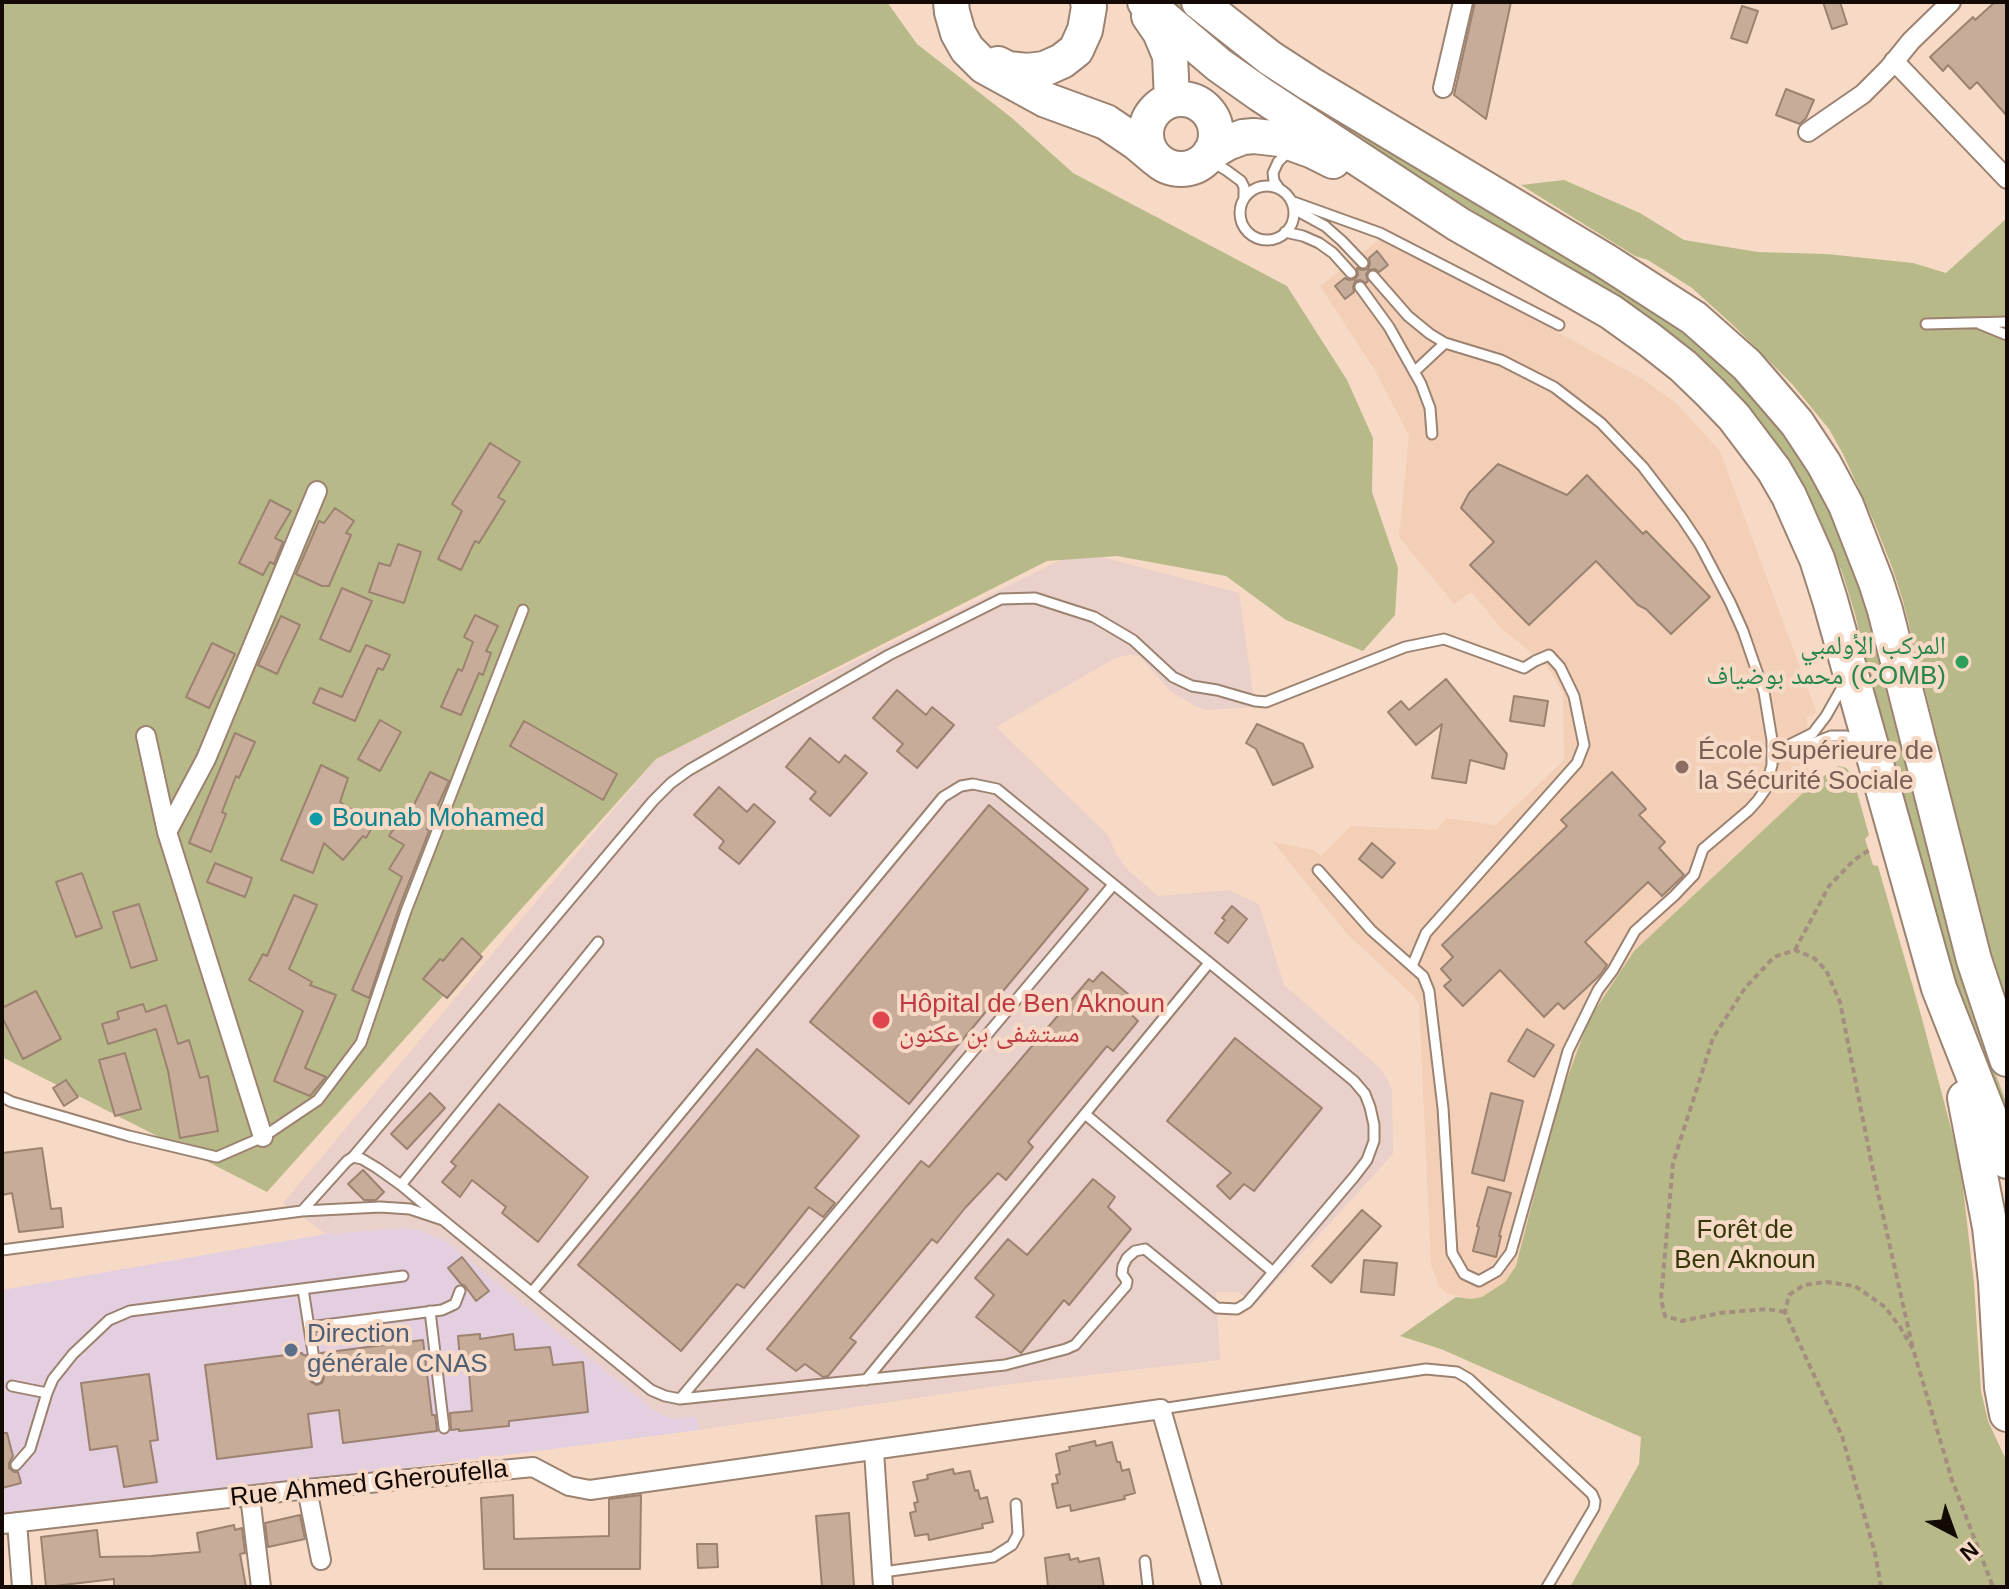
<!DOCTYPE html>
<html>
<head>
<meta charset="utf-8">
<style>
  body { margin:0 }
  #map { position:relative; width:2009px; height:1589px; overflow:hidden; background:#f7dac6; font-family:Helvetica,sans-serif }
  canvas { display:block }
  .frame { position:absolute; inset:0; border:4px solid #130a05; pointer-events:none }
  .north { position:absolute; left:1913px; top:1493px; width:80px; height:80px; -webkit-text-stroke:6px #f7dac6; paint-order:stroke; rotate:139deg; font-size:22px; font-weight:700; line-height:32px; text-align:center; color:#130a05 }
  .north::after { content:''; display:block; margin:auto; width:28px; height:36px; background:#130a05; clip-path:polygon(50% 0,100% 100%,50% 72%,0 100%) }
</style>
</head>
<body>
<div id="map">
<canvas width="2009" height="1589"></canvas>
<div class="frame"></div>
<div class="north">N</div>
</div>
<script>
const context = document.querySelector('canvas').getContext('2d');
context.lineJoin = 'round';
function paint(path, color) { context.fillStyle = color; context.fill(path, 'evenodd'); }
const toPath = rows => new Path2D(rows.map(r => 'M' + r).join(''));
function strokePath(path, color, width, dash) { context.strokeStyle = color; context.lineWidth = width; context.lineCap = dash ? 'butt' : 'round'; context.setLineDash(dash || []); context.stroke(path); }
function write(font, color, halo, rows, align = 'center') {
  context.font = font + ' Helvetica,"Noto Naskh Arabic",sans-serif'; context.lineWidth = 8; context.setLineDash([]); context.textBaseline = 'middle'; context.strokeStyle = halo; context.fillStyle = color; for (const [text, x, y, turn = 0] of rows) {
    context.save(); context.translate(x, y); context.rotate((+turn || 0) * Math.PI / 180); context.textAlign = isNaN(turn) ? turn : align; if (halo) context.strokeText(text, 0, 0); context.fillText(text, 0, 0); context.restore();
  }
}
paint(toPath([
  [402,1228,416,1229,443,1239,654,1410,671,1418,696,1416,699,1430,314,1480,103,1502,2,1516,2,1290,326,1234]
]), '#e3cfdf');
paint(toPath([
  [1379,240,1428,262,1585,347,1644,380,1676,403,1720,451,1817,713,1807,717,1809,778,1805,791,1634,951,1589,1019,1557,1106,1516,1266,1505,1282,1496,1290,1483,1297,1471,1299,1448,1294,1439,1286,1431,1265,1419,1005,1414,996,1347,934,1273,842,1314,850,1321,856,1351,826,1437,830,1446,818,1496,825,1564,760,1563,693,1547,666,1502,629,1471,592,1454,604,1399,537,1409,435,1374,369,1320,286]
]), '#f3cfb7');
paint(toPath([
  [1079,551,1239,593,1255,707,1208,710,1197,707,1170,691,1139,656,1129,655,1115,658,996,727,1108,835,1116,854,1129,871,1158,896,1229,890,1259,904,1284,985,1379,1067,1388,1080,1392,1090,1393,1154,1255,1305,1238,1292,1216,1292,1220,1360,1012,1384,699,1430,696,1416,671,1418,654,1410,443,1239,416,1229,402,1228,326,1234,283,1203,656,759]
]), '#e9d0ca');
paint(toPath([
  [2,2,887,2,917,44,1012,118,1073,173,1287,286,1347,380,1373,438,1372,492,1398,568,1395,615,1363,651,1286,620,1226,576,1117,556,1047,561,656,759,267,1192,2,1057],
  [1170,2,1181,2,1193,13,1669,319,1722,365,1781,428,1809,470,1827,505,1842,539,1863,597,1977,1025,2007,1104,2007,1141,1965,1032,1874,695,1855,614,1842,572,1807,495,1780,447,1698,355,1674,336,1314,112,1245,65],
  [1564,180,1640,213,1684,240,1758,252,1827,254,1913,263,1946,273,2007,218,2007,1004,1991,955,1903,601,1892,567,1874,522,1843,454,1829,429,1792,384,1734,326,1692,288,1648,260,1635,256,1521,185],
  [1839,766,1846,768,1852,774,1869,835,1865,839,1873,865,1878,866,1921,1015,1960,1162,1974,1283,1981,1391,1988,1421,2007,1462,2007,1587,1570,1587,1639,1464,1641,1437,1441,1349,1400,1336,1456,1297,1471,1299,1482,1297,1505,1282,1516,1266,1557,1106,1589,1019,1634,951,1805,791,1834,768]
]), '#b7ba88');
const building = toPath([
  [1475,2,1511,2,1486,119,1454,95,1475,2],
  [1823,2,1840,2,1847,24,1832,29,1823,2],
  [1995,2,2007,2,2007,116,1977,82,1970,89,1948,65,1943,71,1930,57,1973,17,1975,20,1995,2],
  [1742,6,1758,11,1747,43,1731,38,1742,6],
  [1786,89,1814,100,1806,118,1800,124,1776,115,1786,89],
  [1377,251,1388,265,1379,272,1375,269,1369,270,1366,274,1368,281,1366,283,1360,280,1355,281,1353,287,1354,292,1345,299,1335,286,1345,278,1349,280,1355,279,1358,275,1357,268,1362,270,1368,269,1370,264,1369,258,1377,251],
  [490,443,520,462,498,497,505,501,479,543,475,541,461,570,438,559,462,511,452,504,490,443],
  [1498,464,1567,495,1587,475,1643,534,1646,531,1710,597,1671,634,1646,609,1638,605,1596,561,1529,625,1470,565,1494,542,1461,508,1469,493,1498,464],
  [270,500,291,511,275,538,283,542,274,564,270,562,263,575,239,563,270,500],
  [335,508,354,521,346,533,351,535,329,586,322,586,296,574,319,521,324,523,335,508],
  [398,544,421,552,404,603,369,592,379,563,390,566,398,544],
  [342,588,372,601,350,652,320,639,342,588],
  [475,615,498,626,486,651,491,653,483,675,479,673,461,715,441,707,458,669,462,671,473,642,464,637,475,615],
  [281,616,300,625,277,674,258,665,281,616],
  [212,643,235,654,209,708,186,697,212,643],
  [366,645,390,655,383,670,378,668,355,721,313,703,320,688,342,697,366,645],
  [1446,679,1507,754,1504,769,1470,760,1466,783,1432,778,1442,724,1416,745,1388,712,1401,701,1409,710,1446,679],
  [897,690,926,715,932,707,954,725,917,768,897,751,903,744,873,718,897,690],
  [1514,696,1548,701,1544,726,1510,721,1514,696],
  [380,720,401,732,380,771,358,759,380,720],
  [524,721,617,774,603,800,510,746,524,721],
  [1257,724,1303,744,1313,767,1273,785,1256,749,1246,743,1257,724],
  [235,733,255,742,239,778,236,776,222,812,226,814,211,852,189,843,235,733],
  [810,738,839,763,845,755,867,773,830,816,810,799,816,792,786,767,810,738],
  [321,765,348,778,340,802,374,824,366,838,363,836,343,860,324,843,313,873,281,860,321,765],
  [430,772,449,781,427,829,429,831,399,908,369,998,352,990,402,877,389,869,404,845,389,836,403,814,408,817,430,772],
  [1612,772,1646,809,1639,815,1665,842,1659,848,1684,875,1662,896,1648,882,1585,942,1607,965,1600,975,1564,1009,1558,1003,1544,1017,1500,970,1463,1006,1444,986,1451,980,1441,969,1453,957,1442,945,1567,826,1561,820,1612,772],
  [719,787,747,812,754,804,775,822,739,864,719,848,724,841,694,815,719,787],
  [989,805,1088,889,909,1104,810,1022,989,805],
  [1372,843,1395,863,1382,878,1359,859,1372,843],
  [215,863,252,878,245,897,207,882,215,863],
  [82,873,102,928,76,937,56,882,82,873],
  [294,895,317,905,289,969,312,982,310,985,336,995,305,1068,326,1077,310,1096,274,1081,303,1011,249,980,263,954,267,956,294,895],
  [139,904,157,960,131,968,113,912,139,904],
  [1232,906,1247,919,1228,943,1215,933,1225,920,1222,918,1232,906],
  [462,938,482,957,447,998,423,979,440,959,443,961,462,938],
  [1102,972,1128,994,1121,1005,1138,1021,1113,1051,1107,1046,1028,1142,1033,1147,1006,1180,998,1173,965,1208,937,1243,932,1239,850,1338,856,1342,828,1376,823,1377,805,1364,796,1371,767,1349,921,1161,929,1167,1089,979,1093,982,1102,972],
  [36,991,61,1039,23,1059,2,1017,2,1008,36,991],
  [143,1004,146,1012,166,1005,178,1044,189,1040,200,1078,208,1076,218,1131,180,1138,168,1071,156,1029,108,1044,102,1024,119,1019,117,1012,143,1004],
  [1527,1029,1554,1045,1534,1077,1508,1061,1527,1029],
  [1235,1038,1322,1108,1254,1191,1244,1184,1230,1199,1217,1186,1231,1173,1167,1121,1235,1038],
  [757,1049,859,1136,815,1188,835,1203,823,1217,809,1207,744,1288,737,1284,681,1351,578,1265,757,1049],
  [125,1053,141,1109,115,1116,99,1060,125,1053],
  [66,1080,78,1097,64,1106,53,1088,66,1080],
  [430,1093,445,1108,407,1149,391,1134,430,1093],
  [1491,1093,1523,1101,1504,1181,1472,1173,1491,1093],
  [499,1104,588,1177,538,1242,502,1213,506,1207,472,1180,460,1197,442,1182,456,1166,451,1162,499,1104],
  [42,1148,51,1209,61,1208,63,1227,19,1232,12,1193,2,1195,2,1153,42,1148],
  [363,1170,384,1192,376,1200,364,1200,348,1184,363,1170],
  [1093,1179,1115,1197,1108,1207,1131,1229,1069,1305,1064,1300,1021,1353,976,1317,994,1295,975,1278,1008,1239,1027,1255,1093,1179],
  [1488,1187,1511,1193,1499,1236,1501,1236,1496,1257,1473,1251,1479,1227,1477,1226,1488,1187],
  [1362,1210,1381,1226,1331,1283,1312,1266,1362,1210],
  [462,1257,489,1291,476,1301,465,1286,461,1284,448,1268,462,1257],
  [1364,1260,1397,1263,1394,1295,1361,1292,1364,1260],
  [480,1334,480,1339,513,1334,515,1350,550,1347,553,1365,583,1362,588,1412,509,1421,509,1426,459,1431,459,1429,451,1430,450,1413,472,1411,468,1359,460,1359,458,1336,480,1334],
  [423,1340,432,1415,435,1415,437,1431,343,1443,339,1410,308,1414,312,1447,217,1459,205,1365,302,1353,303,1355,306,1355,311,1382,317,1385,322,1383,324,1378,321,1353,423,1340],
  [149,1374,158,1440,150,1441,157,1482,124,1487,117,1446,90,1450,81,1383,149,1374],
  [2,1433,7,1433,13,1456,9,1463,9,1468,14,1472,18,1472,21,1483,2,1488,2,1433],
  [1095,1441,1096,1446,1112,1442,1117,1462,1120,1462,1122,1471,1129,1469,1135,1493,1124,1496,1125,1499,1071,1511,1070,1505,1057,1508,1052,1484,1058,1483,1056,1475,1060,1474,1056,1454,1070,1450,1069,1447,1095,1441],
  [953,1469,954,1474,970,1471,975,1491,978,1490,980,1499,987,1497,993,1522,982,1524,983,1528,929,1540,928,1534,915,1536,910,1513,916,1511,914,1503,918,1502,913,1482,928,1479,927,1475,953,1469],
  [513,1495,514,1539,609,1536,609,1499,641,1495,640,1569,484,1569,481,1498,513,1495],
  [849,1513,854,1586,822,1587,816,1516,849,1513],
  [300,1515,305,1539,268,1547,265,1523,300,1515],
  [234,1525,235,1530,242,1528,245,1553,240,1554,246,1587,114,1587,114,1579,46,1587,41,1537,97,1530,100,1557,151,1556,200,1552,197,1533,234,1525],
  [697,1544,717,1544,718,1567,698,1568,697,1544],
  [1069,1554,1070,1560,1078,1558,1079,1562,1099,1558,1104,1587,1048,1587,1045,1558,1069,1554]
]);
paint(building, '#c8ac9a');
strokePath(building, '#9c8270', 2);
const lane = toPath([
  [1209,163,1214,163,1226,170,1241,181,1244,187,1244,199],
  '1240 213a27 27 0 1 1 54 0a27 27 0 1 1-54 0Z',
  [1279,188,1274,181,1273,173,1278,162,1289,151],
  [1291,201,1380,233,1559,325],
  [1294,209,1325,226,1342,241,1363,263],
  [1285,232,1303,236,1319,243,1333,253,1351,273],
  [1360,287,1389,327,1421,384,1430,408,1432,434],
  [1926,324,2007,322],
  [1980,324,2007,335],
  [1414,372,1445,343],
  [1773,753,1813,733,1826,716,1843,686],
  [1773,759,1831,736,1846,736,1860,742],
  [1318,870,1371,930,1423,976,1429,991,1443,1108,1452,1253,1464,1274,1479,1281,1497,1271,1511,1252,1568,1051,1598,990,1613,970,1635,931,1674,896,1694,875,1703,849,1749,810,1758,800,1765,790,1772,765,1772,740,1764,692,1743,631,1730,602,1700,545,1682,518,1643,467,1601,423,1554,387,1501,360,1445,343,1430,334,1408,316,1373,276],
  [2,1097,12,1102,129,1136,217,1157,263,1137,318,1100,361,1043,406,911,523,610],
  [1085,1114,1273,1272],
  [353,1157,653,801,671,783,689,770,889,655,1001,599,1035,598,1094,617,1133,640,1173,677,1192,686,1217,690,1255,701,1266,702,1405,647,1444,639,1524,668,1535,661,1549,655,1560,667,1574,696,1584,745,1577,763,1426,933,1412,966],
  [401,1185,598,942],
  [443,1220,651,1390,665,1396,680,1399,1005,1365,1066,1349,1075,1345,1126,1286,1127,1281,1122,1274,1123,1266,1127,1258,1135,1251,1145,1249,1217,1308,1237,1309,1247,1303,1354,1177,1367,1160,1374,1141,1374,1125,1370,1107,1365,1094,1354,1081,997,789,973,784,961,786,943,797,532,1292],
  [2,1250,302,1211,380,1207,410,1209,443,1220,401,1185,377,1168,362,1159,353,1157,347,1161,302,1211],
  [303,1289,317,1378],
  [430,1311,444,1428],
  [309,1327,442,1310,455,1304,460,1291],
  [866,1380,1209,963],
  [12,1386,47,1393],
  [680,1399,1113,885],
  [1161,1409,1426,1369,1457,1372,1469,1379,1592,1494,1595,1501,1594,1508,1547,1587],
  [16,1465,30,1449,47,1393,53,1379,73,1354,109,1320,130,1311,403,1276],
  [1145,1561,1148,1587],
  [883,1572,993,1557,1012,1545,1018,1534,1016,1504]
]);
const street = toPath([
  [1894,61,2007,179],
  [1443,88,1463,2],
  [1808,132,1863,94,1889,68,1911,41,1951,2],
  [146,736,167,832,263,1137],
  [167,832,206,759,317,491],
  [874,1451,883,1587],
  [307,1489,321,1560],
  [250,1496,261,1587],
  [17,1522,22,1587],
  [2,1524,307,1489,533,1467,569,1486,590,1490,1161,1409,1212,1587]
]);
const highway = toPath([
  [951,2,952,12,958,33,967,49,984,66,1046,100,1106,122,1137,143,1156,159],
  [1145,2,1219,65,1260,94,1458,224,1611,312,1650,340,1683,366,1710,392,1734,417,1774,470,1789,496,1817,559,1830,600,1939,988,2007,1161],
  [1199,2,1270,58,1310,84,1604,260,1694,318,1747,365,1797,423,1824,464,1846,505,1876,582,1885,610,1974,960,2007,1059],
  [1149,16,1160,32,1170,56,1172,100],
  [998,64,1008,69,1027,71,1044,69,1062,61,1076,50,1085,30,1089,7,1088,2],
  '1146 134a35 35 0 1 1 70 0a35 35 0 1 1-70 0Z',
  [1210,153,1227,143,1243,137,1254,136,1280,139,1313,151,1333,161],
  [1965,1098,1990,1227,1996,1282,2002,1387,2007,1414]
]);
strokePath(lane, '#9c8270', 13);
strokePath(street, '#9c8270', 22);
strokePath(highway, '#9c8270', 38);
strokePath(toPath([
  [1795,950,1829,886,1854,860,1871,849],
  [1785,1312,1767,1309,1720,1313,1682,1321,1665,1316,1661,1299,1673,1163,1713,1038,1745,988,1774,957,1795,950,1814,958,1826,970,1840,1002,1873,1171,1913,1349],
  [1881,1587,1875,1553,1842,1436,1785,1312,1789,1295,1804,1285,1826,1282,1855,1286,1885,1307,1900,1327,1913,1349,1952,1480,1993,1587]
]), '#a38e7f', 4, [6, 4]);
strokePath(lane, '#fff', 9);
strokePath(street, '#fff', 18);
strokePath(highway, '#fff', 34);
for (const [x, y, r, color] of [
  [1962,662,8,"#2e9e5b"],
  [1682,767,8,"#8d6e63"],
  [316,819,8,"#0f9aa8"],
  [881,1020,10,"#e0444e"],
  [291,1350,8,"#5c6f8a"]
]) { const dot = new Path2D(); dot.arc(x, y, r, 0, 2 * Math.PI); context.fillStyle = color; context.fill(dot); strokePath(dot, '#f7dac6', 3); }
write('26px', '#27864d', '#f7dac6', [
  ["المركب الأولمبي",1946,647],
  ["محمد بوضياف (COMB)",1946,677]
], 'right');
write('26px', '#785e54', '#f7dac6', [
  ["École Supérieure de",1698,752],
  ["la Sécurité Sociale",1698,782]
], 'left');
write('26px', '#0d838f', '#f7dac6', [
  ["Bounab Mohamed",332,819]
], 'left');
write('26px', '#be3a42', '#f7dac6', [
  ["Hôpital de Ben Aknoun",899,1005],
  ["مستشفى بن عكنون",899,1035]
], 'left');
write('26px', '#37390a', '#f7dac6', [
  ["Forêt de",1745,1231],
  ["Ben Aknoun",1745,1261]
]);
write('26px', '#4e5e75', '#f7dac6', [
  ["Direction",307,1335],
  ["générale CNAS",307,1365]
], 'left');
write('26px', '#130a05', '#f7dac6', [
  ["Rue Ahmed Gheroufella",369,1484,-6]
]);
</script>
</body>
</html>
